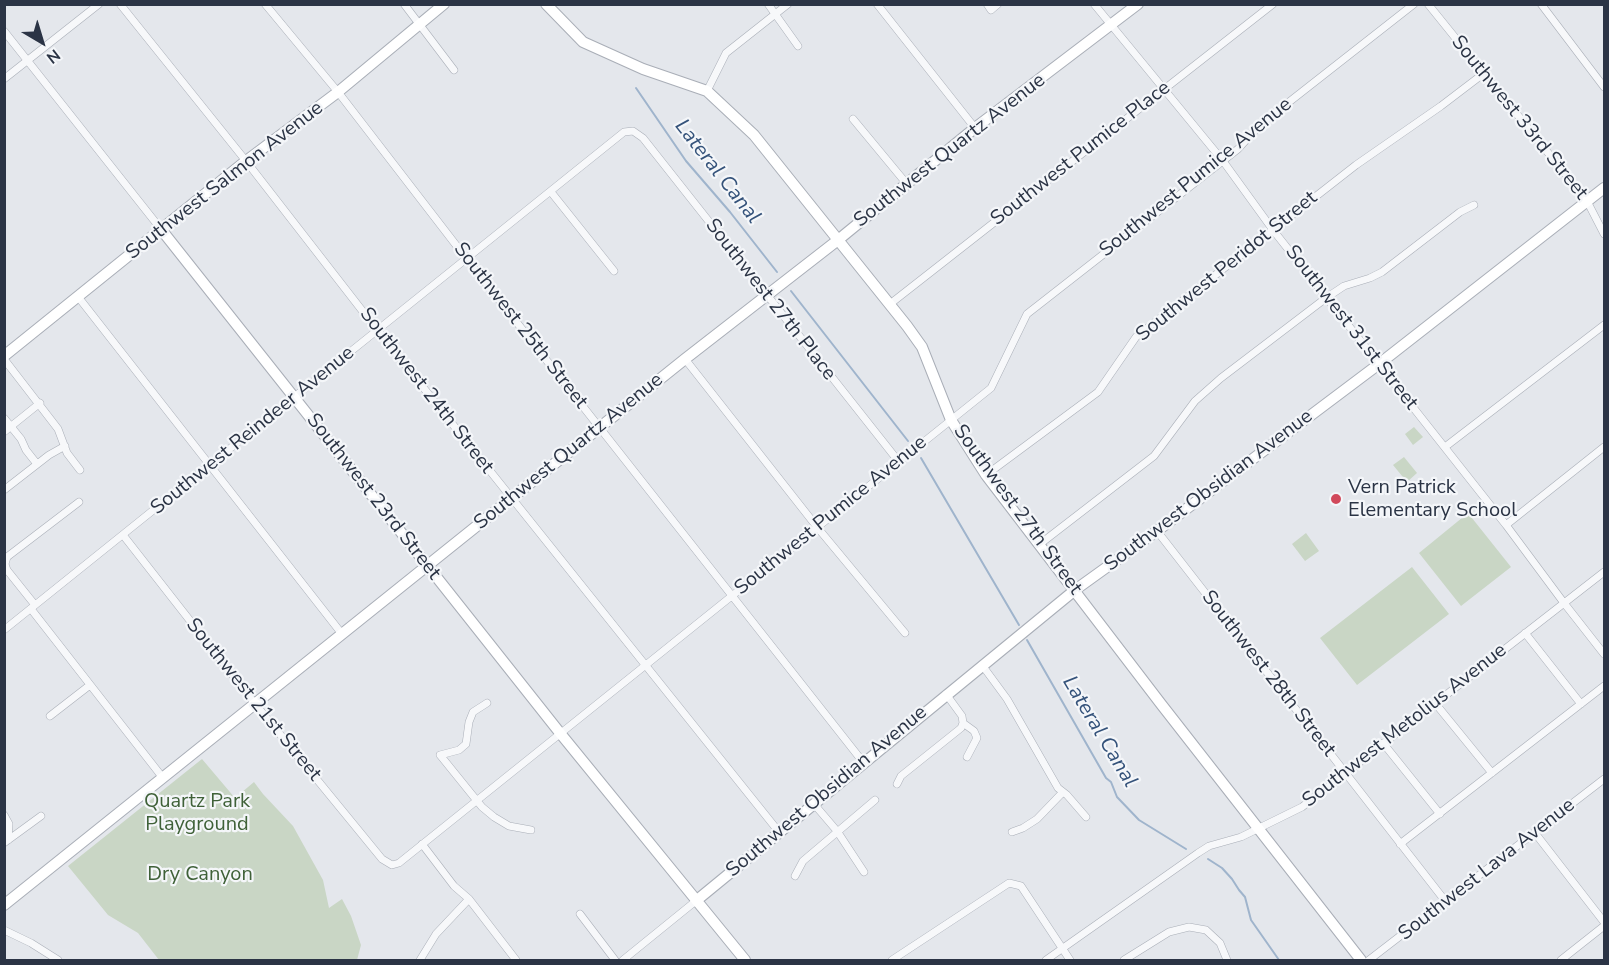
<!DOCTYPE html>
<html>
<head>
<meta charset="utf-8">
<style>
  body { margin:0 }
  #map { position:relative; width:1609px; height:965px; overflow:hidden; background:#e4e7ec; font-family:"Nunito Sans",sans-serif }
  canvas { display:block }
  .frame { position:absolute; inset:0; border:6px solid #2b3445; pointer-events:none }
  .north { position:absolute; left:12px; top:12px; width:60px; height:60px; -webkit-text-stroke:4px #f4f6f9; paint-order:stroke; rotate:142deg; font-size:16px; font-weight:700; line-height:24px; text-align:center; color:#2b3445 }
  .north::after { content:''; display:block; margin:auto; width:21px; height:27px; background:#2b3445; clip-path:polygon(50% 0,100% 100%,50% 72%,0 100%) }
</style>
</head>
<body>
<div id="map">
<canvas width="1609" height="965"></canvas>
<div class="frame"></div>
<div class="north">N</div>
</div>
<script>
const context = document.querySelector('canvas').getContext('2d');
context.lineJoin = 'round';
function paint(path, color) { context.fillStyle = color; context.fill(path, 'evenodd'); }
const toPath = rows => new Path2D(rows.map(r => 'M' + r).join(''));
function strokePath(path, color, width, dash) { context.strokeStyle = color; context.lineWidth = width; context.lineCap = dash ? 'butt' : 'round'; context.setLineDash(dash || []); context.stroke(path); }
function write(font, color, halo, rows, align = 'center') {
  context.font = font + ' "Nunito Sans",sans-serif'; context.lineWidth = 4.5; context.setLineDash([]); context.textBaseline = 'middle'; context.strokeStyle = halo; context.fillStyle = color; for (const [text, x, y, turn = 0] of rows) {
    context.save(); context.translate(x, y); context.rotate((+turn || 0) * Math.PI / 180); context.textAlign = isNaN(turn) ? turn : align; if (halo) context.strokeText(text, 0, 0); context.fillText(text, 0, 0); context.restore();
  }
}
paint(toPath([
  [1414,427,1423,437,1413,445,1405,434],
  [1404,457,1417,473,1407,482,1393,465],
  [1468,513,1511,567,1461,606,1419,553],
  [1306,533,1319,551,1305,561,1292,544],
  [1412,567,1449,614,1357,685,1320,638],
  [202,759,235,798,254,782,263,794,293,826,323,880,329,908,342,899,351,916,361,945,357,960,159,960,138,933,108,915,68,866]
]), '#c9d6c5');
strokePath(toPath([
  [636,88,686,161,730,212,777,272],
  [791,291,908,441],
  [921,458,1019,625],
  [1027,640,1106,778,1111,782,1117,797,1139,820,1186,849],
  [1208,859,1222,868,1232,879,1239,890,1245,897,1251,920,1279,960]
]), '#9fb4cc', 2);
const street = toPath([
  [120,4,246,161,378,331,779,832],
  [265,4,338,92,466,258,863,762],
  [404,4,454,70],
  [768,4,798,46],
  [877,4,975,128],
  [987,4,991,10,998,4],
  [1094,4,1223,161,1273,230,1506,525,1564,603,1604,654],
  [1428,4,1587,201,1604,234],
  [1541,4,1604,87],
  [4,31,160,228],
  [4,79,99,4],
  [707,91,726,53,788,4],
  [853,119,906,183],
  [551,192,614,271],
  [79,298,342,634],
  [890,304,1273,4],
  [4,359,58,429,67,453,80,470],
  [685,359,817,527,905,633],
  [4,418,21,439,26,450,37,464],
  [4,432,40,403],
  [1445,447,1604,325],
  [986,475,1098,392,1136,337,1356,165,1441,106,1483,74],
  [4,490,49,455,65,446],
  [1506,525,1604,447],
  [1157,531,1446,902],
  [123,535,256,705,382,859,392,865,399,863,991,388,1027,314,1238,149,1261,124,1414,4],
  [1040,544,1154,456,1195,401,1221,378,1326,298,1344,286,1370,278,1382,272,1460,212,1474,205],
  [35,605,7,570,5,564,7,557,79,502],
  [31,609,163,778],
  [4,630,624,132,633,131,643,138,899,462],
  [1525,633,1581,704],
  [982,665,1007,699,1058,788,1067,795,1086,817],
  [487,703,473,712,469,722,466,744,459,750,440,755,482,807,494,817,509,826,531,830],
  [1435,703,1492,773],
  [50,716,90,685],
  [963,723,974,731,977,738,967,757],
  [1383,743,1440,814],
  [897,784,901,776,961,728,963,723,962,716,946,694],
  [814,804,837,831,864,872],
  [4,815,9,824,8,840],
  [1012,832,1023,828,1037,819,1063,792],
  [1535,833,1604,922],
  [4,843,41,816],
  [422,844,454,886,469,899,516,960],
  [1400,844,1604,686],
  [795,876,803,861,875,800],
  [580,914,615,960],
  [4,930,31,943,58,960],
  [420,960,436,934,469,899],
  [623,960,697,900],
  [892,960,1009,883,1021,886,1070,960],
  [1046,960,1198,853,1209,846,1241,837,1302,807,1604,572],
  [1124,960,1169,932,1189,927,1206,930,1220,943,1227,960],
  [1369,960,1604,779],
  [1561,960,1604,926]
]);
const secondary = toPath([
  [546,4,583,42,643,69,707,91,754,135,907,326,922,347,951,420,986,475,1161,704,1361,960],
  [160,228,560,733,745,960],
  [4,356,246,161,338,92,444,4],
  [697,900,1075,590,1157,531,1379,364,1604,188],
  [4,905,685,359,838,240,975,128,1138,4]
]);
strokePath(street, '#a9aeb7', 8);
strokePath(secondary, '#a9aeb7', 12);
strokePath(street, '#f7f8fa', 7);
strokePath(secondary, '#fff', 10);
for (const [x, y, r, color] of [
  [1336,499,6,"#d1495b"]
]) { const dot = new Path2D(); dot.arc(x, y, r, 0, 2 * Math.PI); context.fillStyle = color; context.fill(dot); strokePath(dot, '#f4f6f9', 2); }
write('20px', '#2b3445', '#f4f6f9', [
  ["Southwest 33rd Street",1519,118,51],
  ["Southwest Quartz Avenue",950,151,-38],
  ["Southwest Pumice Place",1081,154,-38],
  ["Southwest Pumice Avenue",1196,178,-39],
  ["Southwest Salmon Avenue",225,181,-38],
  ["Southwest Peridot Street",1227,267,-39],
  ["Southwest 27th Place",770,300,52],
  ["Southwest 25th Street",520,326,52],
  ["Southwest 31st Street",1351,328,52],
  ["Southwest 24th Street",426,391,52],
  ["Southwest Reindeer Avenue",253,431,-39],
  ["Southwest Quartz Avenue",569,452,-39],
  ["Southwest Obsidian Avenue",1209,491,-37],
  ["Southwest 23rd Street",373,497,52],
  ["Southwest 27th Street",1017,510,54],
  ["Southwest Pumice Avenue",831,516,-39],
  ["Southwest 28th Street",1268,674,52],
  ["Southwest 21st Street",253,700,51],
  ["Southwest Metolius Avenue",1405,726,-38],
  ["Southwest Obsidian Avenue",827,792,-40],
  ["Southwest Lava Avenue",1487,870,-38]
]);
write('20px', '#2b3445', '#f4f6f9', [
  ["Vern Patrick",1348,488],
  ["Elementary School",1348,511]
], 'left');
write('20px', '#3f6138', '#f4f6f9', [
  ["Quartz Park",197,802],
  ["Playground",197,825],
  ["Dry Canyon",200,875]
]);
write('italic 21px', '#34527a', '#f4f6f9', [
  ["Lateral Canal",717,172,52],
  ["Lateral Canal",1099,732,59]
]);
</script>
</body>
</html>
